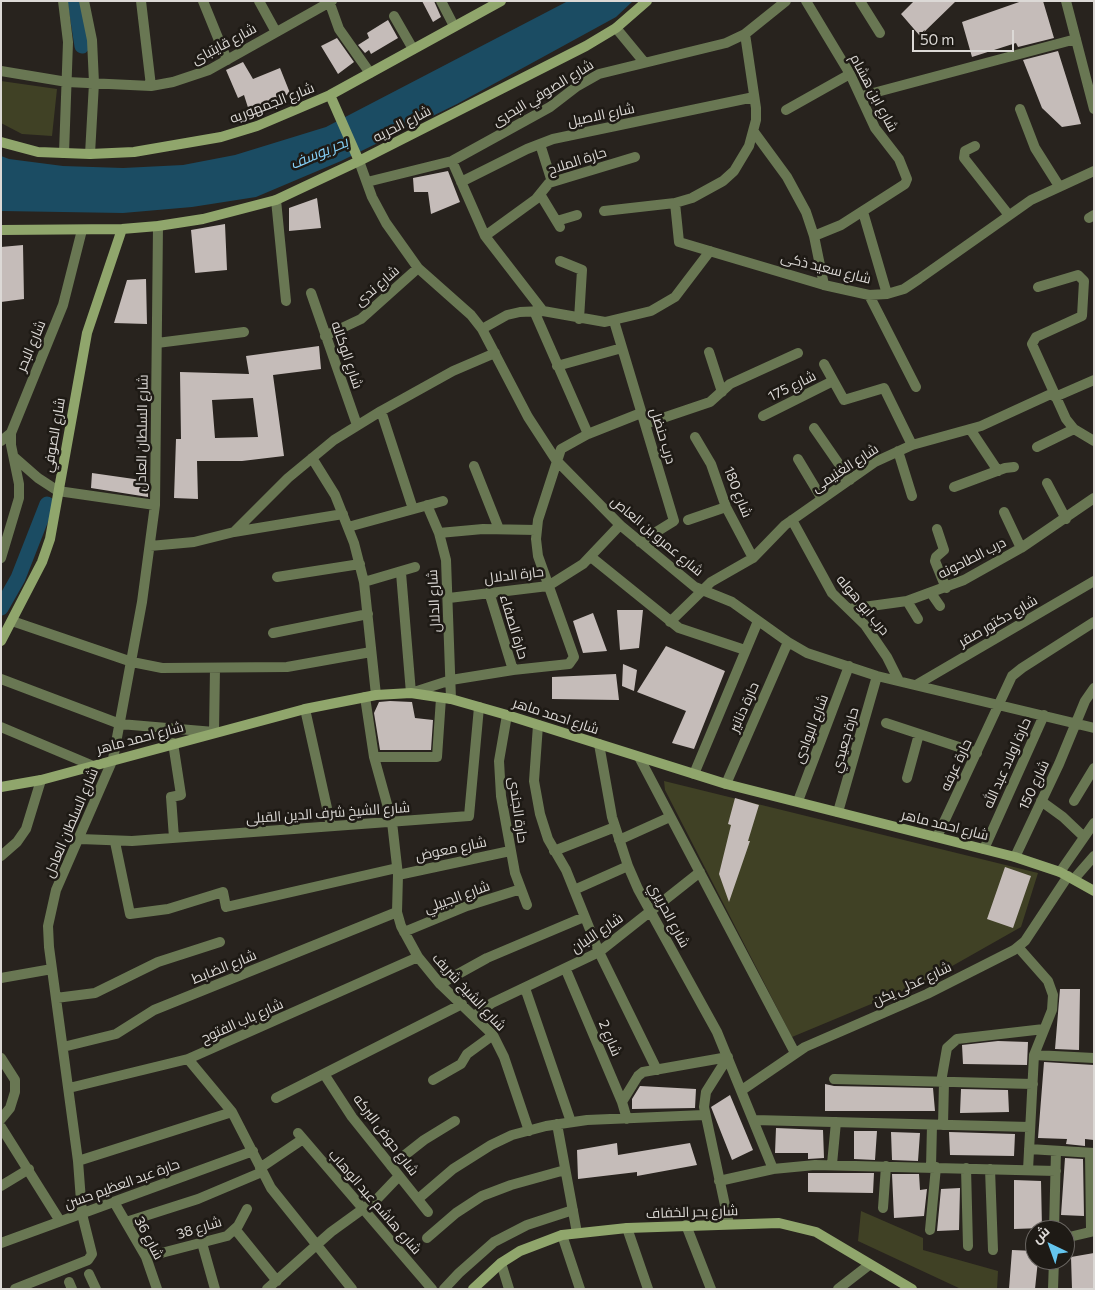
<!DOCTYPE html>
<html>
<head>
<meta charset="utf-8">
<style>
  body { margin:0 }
  #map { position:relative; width:1095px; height:1290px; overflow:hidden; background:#28231e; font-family:Commissioner,Cairo,sans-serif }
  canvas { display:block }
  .frame { position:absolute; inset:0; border:2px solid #dcd9d6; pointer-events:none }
  .north { position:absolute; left:1025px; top:1220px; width:50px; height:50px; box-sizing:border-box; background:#1e1a15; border:1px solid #6a6662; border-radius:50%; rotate:318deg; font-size:14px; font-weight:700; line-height:20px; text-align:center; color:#dcd9d6 }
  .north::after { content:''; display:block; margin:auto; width:18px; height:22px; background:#64c5ee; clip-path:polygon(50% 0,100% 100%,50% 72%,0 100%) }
  .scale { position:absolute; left:912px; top:30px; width:102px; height:22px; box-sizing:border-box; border:2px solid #dcd9d6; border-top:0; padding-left:6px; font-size:15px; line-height:18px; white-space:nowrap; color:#dcd9d6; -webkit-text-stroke:4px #1e1a15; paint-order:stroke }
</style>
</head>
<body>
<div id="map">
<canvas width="1095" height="1290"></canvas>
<div class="frame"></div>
<div class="north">ش</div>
<div class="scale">50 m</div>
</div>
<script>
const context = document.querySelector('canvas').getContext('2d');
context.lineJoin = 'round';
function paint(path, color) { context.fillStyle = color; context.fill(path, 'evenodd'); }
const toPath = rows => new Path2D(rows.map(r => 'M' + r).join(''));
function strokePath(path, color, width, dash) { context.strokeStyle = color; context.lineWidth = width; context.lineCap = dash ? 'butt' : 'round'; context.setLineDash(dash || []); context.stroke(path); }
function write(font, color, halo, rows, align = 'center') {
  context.font = font + ' Commissioner,Cairo,sans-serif'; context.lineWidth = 5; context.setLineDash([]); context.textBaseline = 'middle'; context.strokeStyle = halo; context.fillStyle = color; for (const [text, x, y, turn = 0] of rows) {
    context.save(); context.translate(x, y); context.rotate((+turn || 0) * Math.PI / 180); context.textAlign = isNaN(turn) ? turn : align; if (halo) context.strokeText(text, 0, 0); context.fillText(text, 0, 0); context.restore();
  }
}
paint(toPath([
  [1,81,57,89,52,136,22,134,1,123],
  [664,781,1038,873,1021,927,924,982,792,1037,665,790],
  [861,1211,923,1238,923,1250,998,1271,997,1289,961,1289,858,1241]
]), '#404125');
paint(toPath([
  [568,1,633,1,616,17,457,104,341,161,256,197,192,207,123,213,1,211,1,156,9,159,63,166,123,168,183,165,235,155,326,127]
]), '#1b4c63');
strokePath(toPath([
  [75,1,82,46],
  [1,608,18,578,47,504]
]), '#1b4c63', 15);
paint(toPath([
  [422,1,434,1,441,17,433,22],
  [914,1,956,1,920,36,901,14],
  [1022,1,1043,1,1054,38,1018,47,1016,43,972,57,962,22],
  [388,20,398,38,371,54,369,50,365,53,358,45,369,38,367,33],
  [337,38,354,62,338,74,321,46],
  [1058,51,1081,124,1062,127,1042,108,1023,60],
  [243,62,253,79,280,68,290,93,270,105,272,110,251,117,244,95,238,98,226,70],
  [448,171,460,202,431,214,428,192,414,192,413,178],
  [317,198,321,228,289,231,289,208],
  [225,224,227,270,195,273,191,230],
  [23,245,24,299,1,302,1,247],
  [146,279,147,324,114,323,127,280],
  [319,346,321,369,273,375,284,456,242,461,197,461,198,499,174,498,176,439,181,439,180,372,249,374,246,356],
  [253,398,258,437,215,438,212,400],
  [92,473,148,481,148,497,91,488],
  [617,610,643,610,639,648,620,650],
  [593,613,607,651,583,653,573,621],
  [666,646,725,671,694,749,672,743,686,711,637,692],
  [623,664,637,670,634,691,622,686],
  [616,674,619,700,552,699,552,677],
  [390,701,412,702,415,718,433,720,431,750,380,750,374,713,379,702],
  [735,798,759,805,748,841,750,841,729,902,719,874,731,825,728,824],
  [1005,867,1031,876,1013,928,987,919],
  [1060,989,1080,989,1079,1050,1055,1049],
  [998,1041,1028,1042,1027,1065,963,1064,962,1045],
  [1044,1062,1094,1065,1094,1140,1085,1139,1085,1146,1066,1144,1067,1139,1038,1138],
  [825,1084,834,1086,933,1088,935,1111,825,1111],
  [640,1086,696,1089,695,1108,632,1109,632,1099],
  [961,1089,1008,1090,1009,1112,960,1113],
  [730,1095,753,1150,732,1160,711,1107],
  [776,1128,823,1130,824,1158,808,1159,808,1153,775,1153],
  [854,1131,877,1131,875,1160,854,1159],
  [891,1132,920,1133,918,1161,892,1160],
  [949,1132,1015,1134,1014,1156,950,1155],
  [617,1143,618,1155,690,1143,697,1165,637,1176,637,1172,578,1179,577,1150],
  [1065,1158,1083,1159,1084,1216,1061,1215],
  [808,1173,874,1173,873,1193,808,1192],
  [892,1174,919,1174,920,1190,927,1189,924,1216,894,1218],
  [1014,1180,1041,1181,1042,1228,1014,1229],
  [960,1188,959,1230,937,1231,941,1189],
  [1012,1250,1035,1251,1035,1260,1038,1260,1035,1289,1009,1289],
  [1094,1253,1094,1289,1072,1289,1071,1257]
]), '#c5bcb9');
strokePath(toPath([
  [63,1,68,42,64,153],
  [84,1,92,40,94,83,90,154],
  [141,1,151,86],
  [203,1,227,60],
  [259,1,276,32],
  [329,1,339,29,370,73],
  [441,1,454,26],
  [806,1,850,74,875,128,899,159,907,179,905,184,841,225,814,236],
  [860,1,880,33],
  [1066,1,1094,109],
  [394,16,413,49],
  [616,28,644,62],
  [1,71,67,82,151,86,173,82,209,70,332,1],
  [862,96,1076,39],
  [1020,109,1035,148,1059,186],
  [786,110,850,74],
  [754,132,787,177,806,212,814,236,824,285],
  [540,144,552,182],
  [975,146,965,151,964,158,1008,214],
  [359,161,372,197,386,223,418,268,471,315,482,329,528,417,556,460,620,525,695,587,732,602,788,642,807,653,877,676,1094,728],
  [452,161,485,236,543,311],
  [367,182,452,161,550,107,576,87,599,74,726,43,745,34,786,1],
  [461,182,527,149,553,139,754,97],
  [540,194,560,227],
  [276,200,286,301],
  [675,203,679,242,824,285,869,295,887,294,904,289,919,279,1031,200,1094,171],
  [604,211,675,203,692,198,723,181,734,171,749,146,756,120,756,108,745,34],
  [863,212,887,294],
  [1089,218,1094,215],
  [557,221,577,215],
  [485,236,536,199,549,183,635,157],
  [560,261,582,270,579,319],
  [1038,287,1078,275,1084,281,1082,316,1036,337,1032,344,1066,419,1074,429,1094,441],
  [311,293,357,425],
  [869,295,916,387],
  [534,311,588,434],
  [614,321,674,521,640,542],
  [482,329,507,315,520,312,543,311,605,322,651,311,675,297,710,251],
  [325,336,361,319,418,268],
  [157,343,244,332],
  [709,352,722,392],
  [824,364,844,400,884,388,912,445],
  [557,366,622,348],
  [1055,397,1094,380],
  [381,411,413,509],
  [763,416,833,381],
  [645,424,710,402,730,384,798,353],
  [814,428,850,480],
  [970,429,998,471],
  [695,437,711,464,726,507,753,558],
  [1,441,11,433],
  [1037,447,1074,429],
  [898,451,912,496],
  [14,457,38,478,58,491,155,505],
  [312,458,335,495,354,543,364,582,376,695],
  [798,459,822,499],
  [474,466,499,529],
  [1047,483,1066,519],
  [954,487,1005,468,1014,467],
  [427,505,439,533,446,560,451,699],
  [1004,512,1021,548],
  [688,520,726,507],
  [792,520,832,593,865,625,887,657,899,681],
  [348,527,443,501],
  [937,529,944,550,936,557,935,561,946,588],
  [234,532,288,478,334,440,381,411,453,371,495,353],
  [439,533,483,529,536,530],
  [150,546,194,542,234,532,343,514],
  [591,557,679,628,745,650],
  [1,558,19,498,19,484,11,445,11,433,63,305,82,230],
  [401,573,411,693,451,680,513,670,569,664,574,657,538,556,536,539,538,520,561,449,588,434,641,413],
  [277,577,360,564],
  [364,582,415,567],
  [489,592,513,670],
  [931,593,940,606],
  [449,598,548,586,583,564,620,525],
  [907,601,918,619],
  [849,609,907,601,964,580,1021,548,1094,498],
  [12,621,132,662,162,668,287,667,371,652],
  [670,622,711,582,753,558,785,525,875,462,912,445,981,426,1053,393],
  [273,633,368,614],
  [1,679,120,724,214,732,215,668],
  [916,685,1094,581],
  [365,697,374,757,392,822,398,875,397,912,401,926,418,957,440,984,493,1035,504,1057,529,1131],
  [305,709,331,826],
  [507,715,499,761,501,796,515,873,527,905],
  [886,723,977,753],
  [538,725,534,781,540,814,548,839,566,870,599,952,657,1070],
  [1,727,91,765],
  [173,743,181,795,171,797,174,838],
  [599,744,612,817,628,866,638,889,717,1032,773,1169],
  [374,757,437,757,441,698],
  [639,757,795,1053],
  [694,774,758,621],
  [907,778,919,734],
  [726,784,788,642],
  [798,801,849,666],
  [1041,801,1063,817,1084,837],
  [1074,801,1094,768],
  [838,812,877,676],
  [937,837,1012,676,1022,668,1094,622],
  [80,839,132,841,469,816,479,707],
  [619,840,670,817],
  [115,842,130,914,168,909,223,892,226,907,397,868],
  [984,849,1044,715],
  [554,851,615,827],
  [1,856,17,842,26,829,41,780],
  [1015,857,1059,764,1085,701,1094,688],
  [1060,872,1094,823],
  [398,875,510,851],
  [1074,879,1094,856],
  [574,890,628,866],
  [404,932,467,906,521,889],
  [1018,947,1048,981,1053,995,1052,1010,1034,1055,1028,1170],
  [566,970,622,1102,627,1119],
  [1,978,52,969],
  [440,984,487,958,584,917],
  [525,988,571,1122],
  [56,998,95,993,158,962,220,942],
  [474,1016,492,1003,599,952,700,872],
  [63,1047,116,1034,154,1010,397,912],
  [1034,1055,1094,1058],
  [728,1057,706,1092,704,1107,729,1224],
  [1,1058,15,1080,15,1092,10,1108,1,1119],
  [188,1059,232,1112,271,1188,352,1289],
  [324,1074,352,1117,428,1212],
  [834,1079,1033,1084],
  [433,1080,461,1064,467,1054,493,1035],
  [941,1082,947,1048,957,1039,1044,1029],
  [69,1088,188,1059,418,957],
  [742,1090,805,1047,927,994,1014,950,1025,941,1068,876],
  [276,1098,462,1004],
  [622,1102,638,1076,643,1072,728,1057],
  [754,1120,1030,1127],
  [557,1124,577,1233],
  [943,1125,944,1082],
  [1,1127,60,1221],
  [298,1133,432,1289],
  [1029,1149,1094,1153],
  [1090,1153,1091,1231],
  [78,1161,232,1112],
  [832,1164,836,1122],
  [391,1166,424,1140,455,1121],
  [931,1167,932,1125],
  [260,1168,303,1139],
  [966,1168,968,1246],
  [990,1169,993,1250],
  [719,1181,773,1169,815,1165,1056,1171],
  [1,1186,29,1169],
  [418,1199,453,1169,491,1145,512,1135,546,1126,587,1120,704,1115],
  [114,1202,146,1257,157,1289],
  [883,1208,886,1166],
  [126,1222,198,1199,262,1172],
  [686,1225,711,1289],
  [627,1228,648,1289],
  [235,1229,277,1281],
  [930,1230,936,1167],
  [1054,1230,1056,1151],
  [562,1235,580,1289],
  [427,1238,456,1213,482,1196,511,1185,565,1170],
  [1065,1238,1094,1231],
  [1,1243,253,1151],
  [202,1243,215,1289],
  [146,1257,227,1236,238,1226,247,1209],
  [501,1263,509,1289],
  [89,1274,96,1289],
  [69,1282,72,1289],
  [15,1289,88,1260,92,1254,82,1214,78,1161,49,947,48,926,56,890,113,759,142,602,155,505,158,226],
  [267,1289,331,1232,378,1198,399,1176],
  [444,1289,459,1273,494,1242,527,1225,573,1210],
  [838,1289,869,1265],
  [1053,1289,1054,1260]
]), '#697753', 10);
strokePath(toPath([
  [330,95,359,161],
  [1,142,38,152,90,154,134,152,221,137,257,126,330,95,501,1],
  [1,230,122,229,158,226,203,219,276,200,359,161,586,46,616,28,647,1],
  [1,641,42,562,50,539,87,333,122,229],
  [1,787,41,780,305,709,376,695,411,693,451,699,507,715,726,784,1015,857,1060,872,1094,891],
  [473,1289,501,1263,520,1251,562,1235,627,1228,779,1223,816,1232,912,1289]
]), '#90a66c', 10);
write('14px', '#dcd9d6', '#1e1a15', [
  ["شارع قايتباى",224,44,-28],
  ["شارع الصوفي البحرى",543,93,-31],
  ["شارع ابن هشام",874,93,62],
  ["شارع الجمهوريه",272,103,-21],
  ["شارع الاصيل",601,115,-12],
  ["شارع الحريه",402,124,-27],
  ["حارة الملاح",577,161,-18],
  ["شارع سعيد ذكى",826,268,14],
  ["شارع ندى",377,286,-41],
  ["شارع البحر",31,346,-67],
  ["شارع الوكاله",347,355,71],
  ["شارع 175",792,386,-26],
  ["شارع السلطان العادل",142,433,-89],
  ["شارع الصوفي",54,435,-80],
  ["درب حنضل",663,436,73],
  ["شارع الغنيمى",845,468,-33],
  ["شارع 180",738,492,68],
  ["شارع عمرو بن العاص",657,536,40],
  ["درب الطاحونه",972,558,-27],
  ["حارة الدلال",514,575,-7],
  ["شارع الدلال",434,601,-93],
  ["درب ابو هوله",863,605,50],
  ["شارع دكتور صقر",998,621,-30],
  ["حارة الصفاء",514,627,73],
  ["حارة دنانير",744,707,-66],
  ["شارع احمد ماهر",556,716,18],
  ["شارع البوادى",811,729,-69],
  ["شارع احمد ماهر",140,738,-15],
  ["حارة جعيدي",845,740,-74],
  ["حارة اولاد عبد الله",1007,763,-66],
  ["حارة عرفه",956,765,-65],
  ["شارع 150",1034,785,-65],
  ["حارة الجندى",518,810,82],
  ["شارع الشيخ شرف الدين القبلى",328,813,-4],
  ["شارع السلطان العادل",71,823,-67],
  ["شارع احمد ماهر",945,825,14],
  ["شارع معوض",451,849,-12],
  ["شارع الجبيلي",457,897,-20],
  ["شارع الحريري",669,915,62],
  ["شارع اللبان",597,933,-34],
  ["شارع الضابط",224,967,-22],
  ["شارع عدلى يكن",912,984,-25],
  ["شارع الشيخ شريف",469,992,47],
  ["شارع باب الفتوح",242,1021,-24],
  ["شارع 2",610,1038,67],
  ["شارع حوض البركه",386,1135,53],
  ["حارة عبد العظيم حسن",122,1184,-20],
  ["شارع هاشم عبد الوهاب",375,1202,49],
  ["شارع بحر الخفاف",692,1212,-2],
  ["شارع 38",199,1228,-17],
  ["شارع 36",149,1238,62]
]);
write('italic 15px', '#86d3fb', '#1e1a15', [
  ["بحر يوسف",319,153,-23]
]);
</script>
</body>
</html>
